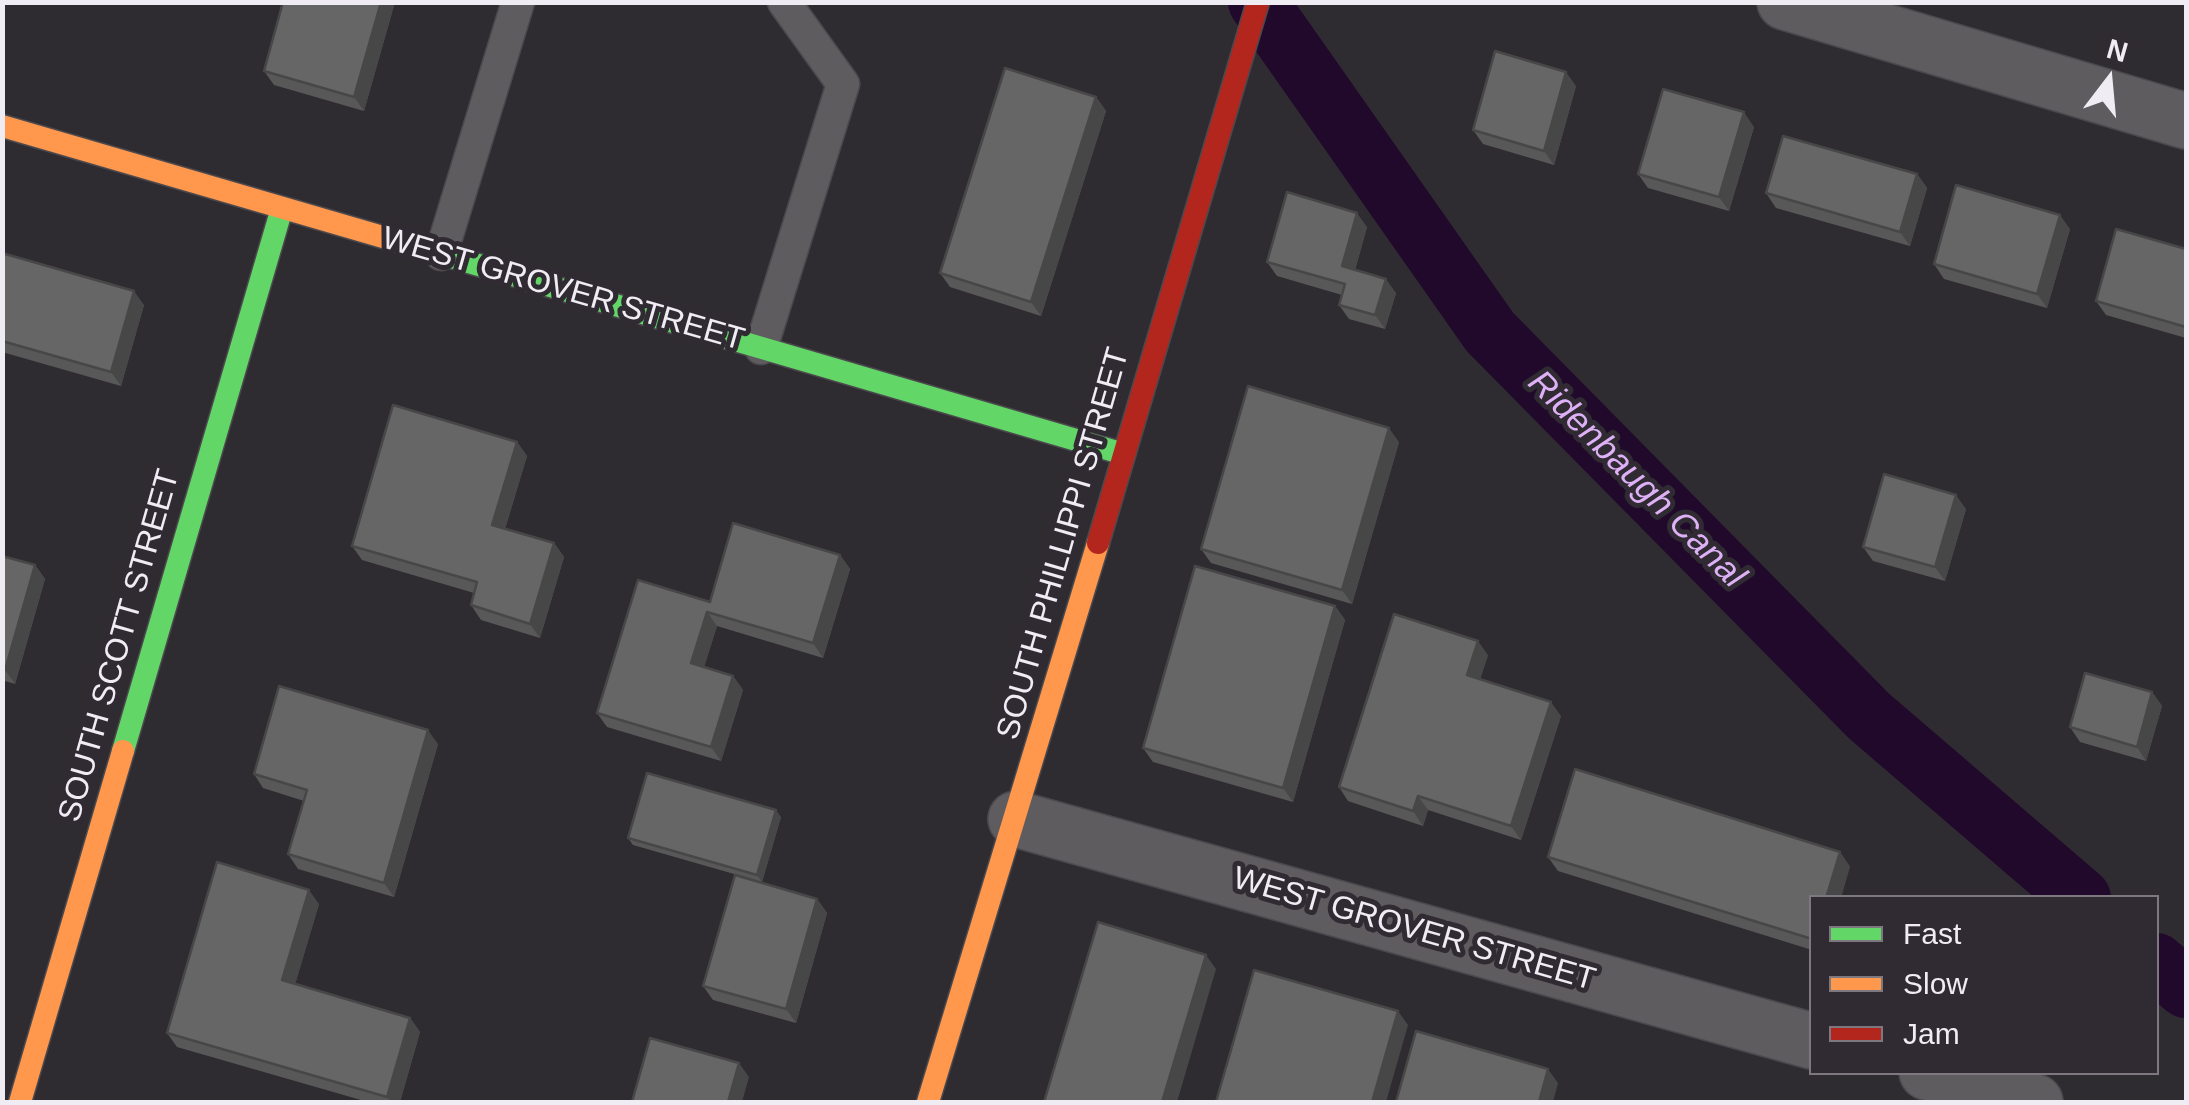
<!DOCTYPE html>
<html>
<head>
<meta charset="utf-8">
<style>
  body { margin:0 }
  #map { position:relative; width:2189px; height:1105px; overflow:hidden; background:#2f2c31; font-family:Helvetica,sans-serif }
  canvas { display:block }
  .frame { position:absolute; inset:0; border:5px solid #f0ecf3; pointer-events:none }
  .legend { position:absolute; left:1809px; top:895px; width:350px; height:180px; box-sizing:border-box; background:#302a33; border:2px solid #7d7880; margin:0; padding:12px 18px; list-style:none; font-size:30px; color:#f0ecf3 }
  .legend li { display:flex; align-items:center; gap:20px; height:50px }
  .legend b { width:50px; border:2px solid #7d7880 }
  .north { position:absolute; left:2059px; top:30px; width:100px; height:100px; -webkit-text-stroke:8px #302a33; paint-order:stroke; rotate:16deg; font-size:28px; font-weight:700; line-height:40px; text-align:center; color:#f0ecf3 }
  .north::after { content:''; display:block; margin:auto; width:35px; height:45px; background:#f0ecf3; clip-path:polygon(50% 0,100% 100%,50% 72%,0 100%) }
</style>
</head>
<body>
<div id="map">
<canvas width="2189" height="1105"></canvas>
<div class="frame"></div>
<ul class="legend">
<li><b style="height:12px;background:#63d668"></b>Fast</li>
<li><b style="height:12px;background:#ff974d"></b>Slow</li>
<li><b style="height:12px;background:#b3261e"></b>Jam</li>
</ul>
<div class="north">N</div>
</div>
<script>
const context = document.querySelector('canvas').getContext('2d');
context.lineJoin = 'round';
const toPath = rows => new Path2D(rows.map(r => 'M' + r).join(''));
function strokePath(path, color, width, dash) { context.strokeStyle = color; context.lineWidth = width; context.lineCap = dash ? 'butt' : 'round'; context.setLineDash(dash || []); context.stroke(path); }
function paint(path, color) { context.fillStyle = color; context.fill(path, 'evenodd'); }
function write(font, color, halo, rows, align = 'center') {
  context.font = font + ' Helvetica,sans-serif'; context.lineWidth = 10; context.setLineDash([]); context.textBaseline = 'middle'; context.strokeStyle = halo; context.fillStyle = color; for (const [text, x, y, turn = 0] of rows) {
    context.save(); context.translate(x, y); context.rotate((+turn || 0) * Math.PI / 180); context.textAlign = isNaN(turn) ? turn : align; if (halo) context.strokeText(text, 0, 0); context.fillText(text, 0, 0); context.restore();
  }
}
strokePath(toPath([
  [1258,2,1490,332,1869,716,2081,898],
  [2156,963,2186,988]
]), '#21092c', 60);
const lane = toPath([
  [441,254,518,2],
  [761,348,843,84,784,2]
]);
const street = toPath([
  [1785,2,2186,121],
  [1016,819,1812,1041],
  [1927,1072,2035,1102]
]);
const fast = toPath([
  [400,242,1124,454],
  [123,751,282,208]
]);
const slow = toPath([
  [2,126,400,242],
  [20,1102,123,751],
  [928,1102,1098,543]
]);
const jam = toPath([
  [1098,543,1258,2]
]);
strokePath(lane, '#4b494d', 35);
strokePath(street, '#4b494d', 58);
strokePath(fast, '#4b494d', 25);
strokePath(slow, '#4b494d', 25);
strokePath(jam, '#4b494d', 25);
strokePath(lane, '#5e5c5f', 32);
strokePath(street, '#5e5c5f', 55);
strokePath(fast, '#63d668', 22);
strokePath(slow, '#ff974d', 22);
strokePath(jam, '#b3261e', 22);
paint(toPath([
  [395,2,364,111,274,85,264,71],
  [1576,86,1554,165,1483,144,1473,130],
  [1096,97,1106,111,1041,316,950,287,940,273],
  [1754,127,1729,211,1648,188,1638,174],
  [1917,174,1927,188,1910,246,1776,208,1766,193],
  [1367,227,1355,270,1396,293,1385,329,1349,319,1339,305,1342,295,1277,276,1267,262],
  [2070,229,2047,308,1944,279,1934,264],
  [2186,249,2186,338,2106,315,2096,301],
  [2,253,144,305,121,386,2,352],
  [517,442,527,456,505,529,554,543,564,557,540,638,481,620,471,605,474,593,362,560,352,546],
  [1399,442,1352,604,1211,563,1201,549],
  [1966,509,1945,581,1873,561,1863,547],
  [840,555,850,569,823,658,717,626,704,667,733,676,743,690,721,761,607,727,597,713,710,602],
  [2,556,35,565,45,579,15,684,2,680],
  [1335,606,1345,620,1293,802,1153,762,1143,748],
  [1488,655,1480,679,1561,716,1521,840,1428,810,1423,826,1348,801,1339,787],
  [2152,692,2162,706,2146,761,2080,742,2070,727],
  [438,744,394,897,298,869,288,854,304,801,263,788,254,774],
  [781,817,762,882,633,845,628,838],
  [1840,852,1850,867,1812,898,1812,950,1558,871,1548,857],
  [817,899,827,913,796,1023,713,1000,703,986],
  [319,904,295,984,410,1018,420,1032,400,1102,368,1102,177,1047,167,1033]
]), '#595858');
paint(toPath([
  [381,2,395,2,364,111,354,97],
  [1566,72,1576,86,1554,165,1544,151],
  [1096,97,1106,111,1041,316,1031,302],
  [1744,112,1754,127,1729,211,1719,197],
  [1917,174,1927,188,1910,246,1900,232],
  [1357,213,1367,227,1352,281,1342,266],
  [2060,215,2070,229,2047,308,2037,294],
  [1386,279,1396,293,1385,329,1375,315],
  [134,291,144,305,121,386,111,372],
  [1389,428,1399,442,1352,604,1342,590],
  [517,442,527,456,502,539,492,525],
  [1956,495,1966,509,1945,581,1935,567],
  [554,543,564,557,540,638,530,624],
  [840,555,850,569,823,658,813,643],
  [35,565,45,579,15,684,5,670],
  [1335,606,1345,620,1293,802,1283,788],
  [707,612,717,626,701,677,691,663],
  [1478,641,1488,655,1477,689,1467,675],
  [733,676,743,690,721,761,711,747],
  [2152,692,2162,706,2146,761,2137,747],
  [1551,702,1561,716,1521,840,1511,826],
  [428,730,438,744,394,897,384,883],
  [1418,796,1428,810,1423,826,1413,811],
  [776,810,781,817,762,882,757,875],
  [1840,852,1850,867,1841,898,1826,898],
  [309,890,319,904,292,995,282,980],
  [817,899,827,913,796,1023,786,1009],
  [1206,955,1216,969,1177,1102,1162,1102],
  [1398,1011,1408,1025,1386,1102,1372,1102],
  [410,1018,420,1032,400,1102,391,1102,387,1097],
  [739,1063,749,1077,742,1102,728,1102],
  [1548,1069,1558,1083,1553,1102,1539,1102]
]), '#484747');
const building = toPath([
  [283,2,381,2,354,97,264,71,283,2],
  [1495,51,1566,72,1544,151,1473,130,1495,51],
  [1005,68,1096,97,1031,302,940,273,1005,68],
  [1663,89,1744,112,1719,197,1638,174,1663,89],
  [1783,136,1917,174,1900,232,1766,193,1783,136],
  [1956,185,2060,215,2037,294,1934,264,1956,185],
  [1287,192,1357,213,1342,266,1386,279,1375,315,1339,305,1345,284,1267,262,1287,192],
  [2116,229,2186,249,2186,327,2096,301,2116,229],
  [2,253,134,291,111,372,2,341,2,253],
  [1248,386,1389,428,1342,590,1201,549,1248,386],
  [393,405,517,442,492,525,554,543,530,624,471,605,477,582,352,546,393,405],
  [1884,474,1956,495,1935,567,1863,547,1884,474],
  [733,523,840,555,813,643,707,612,691,663,733,676,711,747,597,713,638,580,710,602,733,523],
  [2,556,35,565,5,670,2,669,2,556],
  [1195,566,1335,606,1283,788,1143,748,1195,566],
  [1394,614,1478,641,1467,675,1551,702,1511,826,1418,796,1413,811,1339,787,1394,614],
  [2085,673,2152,692,2137,747,2070,727,2085,673],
  [279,686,428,730,384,883,288,854,307,790,254,774,279,686],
  [1575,769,1840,852,1826,898,1812,898,1812,939,1548,857,1575,769],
  [647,773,776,810,757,875,628,838,647,773],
  [217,862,309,890,282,980,410,1018,387,1097,167,1033,217,862],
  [735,875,817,899,786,1009,703,986,735,875],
  [1098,922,1206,955,1162,1102,1044,1102,1098,922],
  [1254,970,1398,1011,1372,1102,1216,1102,1254,970],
  [1416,1031,1548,1069,1539,1102,1396,1102,1416,1031],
  [650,1038,739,1063,728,1102,632,1102,650,1038]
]);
paint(building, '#676666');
strokePath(building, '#484747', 2.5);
write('32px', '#f0ecf3', '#302a33', [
  ["WEST GROVER STREET",563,290,16],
  ["SOUTH PHILLIPPI STREET",1064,544,-74],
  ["SOUTH SCOTT STREET",120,646,-74],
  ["WEST GROVER STREET",1414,930,16]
]);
write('italic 35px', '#deb1f7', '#302a33', [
  ["Ridenbaugh Canal",1636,480,45]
]);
</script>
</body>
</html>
